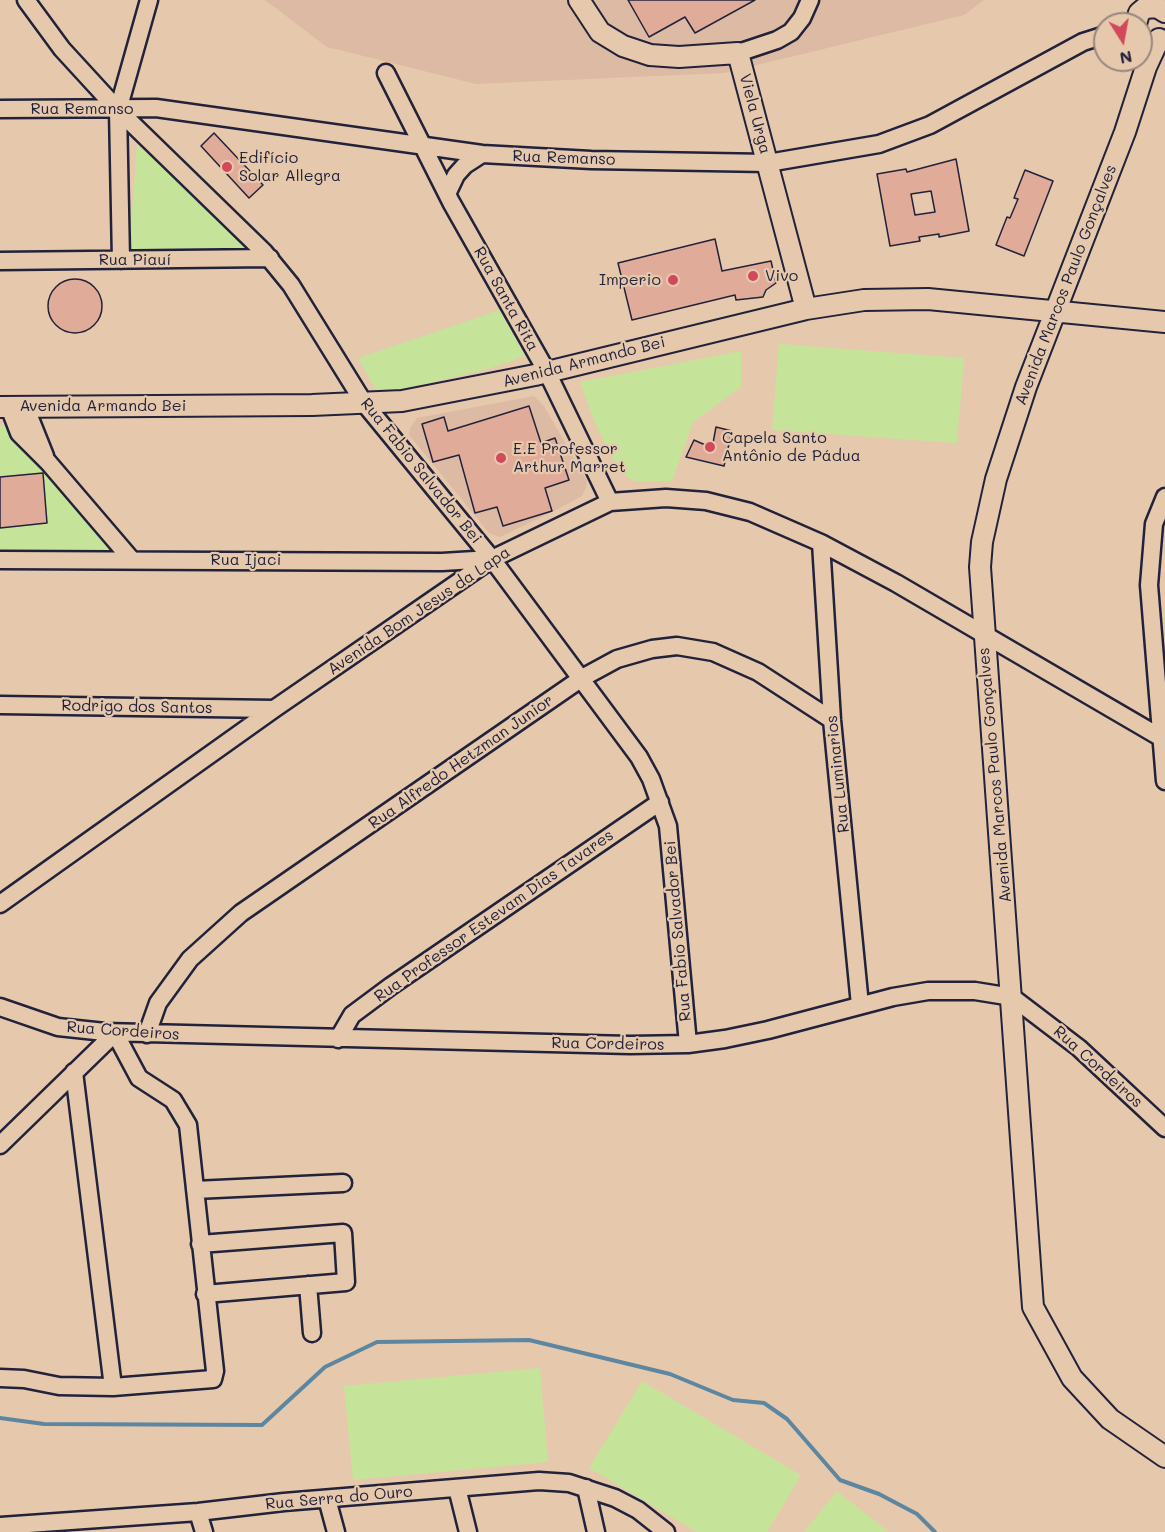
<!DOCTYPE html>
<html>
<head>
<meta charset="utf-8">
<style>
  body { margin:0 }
  #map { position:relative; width:1165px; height:1532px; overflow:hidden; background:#e6c9ad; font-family:Mali,sans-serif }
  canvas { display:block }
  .north { position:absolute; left:1093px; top:12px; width:60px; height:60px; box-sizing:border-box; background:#e6c9ad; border:2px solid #98867f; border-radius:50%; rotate:169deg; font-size:16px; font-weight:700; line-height:24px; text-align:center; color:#22223b }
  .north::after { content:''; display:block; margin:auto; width:21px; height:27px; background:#d1495b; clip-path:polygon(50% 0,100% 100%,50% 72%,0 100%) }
</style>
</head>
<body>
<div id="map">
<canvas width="1165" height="1532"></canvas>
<div class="north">N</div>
</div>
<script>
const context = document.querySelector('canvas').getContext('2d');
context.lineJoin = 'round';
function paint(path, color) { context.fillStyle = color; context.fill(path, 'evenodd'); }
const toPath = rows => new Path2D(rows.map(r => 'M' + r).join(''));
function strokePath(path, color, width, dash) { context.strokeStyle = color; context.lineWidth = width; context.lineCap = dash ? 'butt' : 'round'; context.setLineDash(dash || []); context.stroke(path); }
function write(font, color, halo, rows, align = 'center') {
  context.font = font + ' Mali,sans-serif'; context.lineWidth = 4.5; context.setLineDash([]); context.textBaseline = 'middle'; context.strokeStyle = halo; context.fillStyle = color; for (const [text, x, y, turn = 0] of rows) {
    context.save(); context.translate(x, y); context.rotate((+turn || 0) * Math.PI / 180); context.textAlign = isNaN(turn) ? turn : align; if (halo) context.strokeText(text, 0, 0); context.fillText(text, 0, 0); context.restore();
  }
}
paint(toPath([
  [265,0,984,0,964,15,724,73,476,84,327,47],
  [534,396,544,406,587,481,586,488,582,496,554,511,500,537,494,535,489,533,409,435,410,428,417,418]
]), '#dcbaa3');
paint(toPath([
  [137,144,256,250,129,251],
  [500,310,525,356,491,368,379,395,358,358],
  [779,344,964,358,957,443,772,430],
  [741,351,741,387,693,422,672,481,635,481,619,472,595,423,580,382],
  [0,425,8,427,102,537,110,549,109,553,0,554],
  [540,1368,548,1462,353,1480,344,1386],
  [642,1381,801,1475,767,1532,697,1532,589,1468],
  [837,1491,889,1532,804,1532]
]), '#c6e39a');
strokePath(toPath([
  [0,1418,44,1424,262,1425,325,1367,377,1342,529,1340,670,1374,733,1400,764,1403,787,1419,840,1480,879,1494,917,1514,935,1532]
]), '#5d86a1', 4);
const building = toPath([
  [628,0,755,0,695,33,685,17,649,37,628,0],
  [214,133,263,185,249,198,201,146,214,133],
  [956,159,969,231,939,237,939,234,919,237,920,241,890,246,877,174,906,169,907,172,956,159],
  [931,191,935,212,915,215,911,194,931,191],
  [1025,170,1053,181,1024,256,996,245,1007,217,1010,218,1018,199,1014,198,1025,170],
  [715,239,722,271,771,261,776,283,766,290,763,297,736,300,735,295,632,320,618,263,715,239],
  '48 306a27 27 0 1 1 54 0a27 27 0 1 1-54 0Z',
  [529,406,541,443,555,438,569,480,545,488,552,511,503,526,497,507,475,513,459,455,433,462,422,424,444,417,448,431,529,406],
  [716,427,732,431,724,466,686,457,694,440,703,444,713,443,716,427],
  [43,473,47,523,0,528,0,477,43,473]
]);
paint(building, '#e1ab99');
strokePath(building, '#22223b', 1.5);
const minor = toPath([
  [26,0,62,49,118,110,264,252,291,285,364,403,492,559,639,757,651,779,668,826,688,1044],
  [738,53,777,40,791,32,802,18,810,0],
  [386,73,451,202,547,372,610,502],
  [0,109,156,108,482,154,591,160,768,163,879,144,930,125,1083,42,1105,35],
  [447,194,456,175,465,165,482,154],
  [121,260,118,110,149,0],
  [0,261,270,258],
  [25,406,45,456],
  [9,407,19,433,48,462,131,559],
  [1165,497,1154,524,1149,585,1165,781],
  [821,543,832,720,860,1005],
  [0,560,442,562,491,559],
  [0,705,274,709],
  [0,904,274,709,492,559,610,502,666,498,706,501,750,512,821,543,896,583,1165,740],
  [0,1007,58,1027,105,1032,630,1045,688,1044,725,1039,768,1030,893,997,928,991,975,991,1012,997,1079,1048,1165,1128],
  [147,1034,158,1003,190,959,241,913,582,678,617,659,652,649,677,646,713,652,758,672,832,720],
  [338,1039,352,1015,391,986,660,802],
  [74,1072,113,1387],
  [0,1145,115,1033,139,1078,173,1100,188,1125,215,1371,213,1379,113,1387,59,1386,24,1379,0,1378],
  [195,1190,343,1183],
  [200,1244,343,1233,346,1282,205,1294],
  [308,1285,312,1333],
  [457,1488,468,1532],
  [586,1488,596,1532],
  [327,1499,336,1532],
  [198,1512,204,1532],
  [0,1526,198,1512,284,1502,539,1481,569,1483,615,1498,638,1510,666,1532]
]);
const tertiary = toPath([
  [579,0,600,32,623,46,650,55,679,57,738,53,806,309],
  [1136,24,1139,13,1145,8,1157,7,1165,12],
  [1159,39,1146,67,1125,132,1026,387,996,479,982,542,980,567,1033,1307,1072,1378,1110,1419,1165,1457],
  [0,407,312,405,402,401,535,375,806,309,864,300,928,299,1165,322]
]);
strokePath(minor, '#22223b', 21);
strokePath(tertiary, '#22223b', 24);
strokePath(minor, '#e6c9ad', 16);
strokePath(tertiary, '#e6c9ad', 20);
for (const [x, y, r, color] of [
  [227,167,6,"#d1495b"],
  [753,276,6,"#d1495b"],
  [673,280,6,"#d1495b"],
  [710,447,6,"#d1495b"],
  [501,458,6,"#d1495b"]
]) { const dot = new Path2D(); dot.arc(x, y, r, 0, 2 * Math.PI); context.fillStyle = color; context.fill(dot); strokePath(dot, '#e6c9ad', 2); }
write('16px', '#22223b', '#e6c9ad', [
  ["Rua Remanso",82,109],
  ["Viela Urga",755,114,75],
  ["Rua Remanso",564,158,2],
  ["Rua Piauí",135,260],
  ["Avenida Marcos Paulo Gonçalves",1066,285,-69],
  ["Rua Santa Rita",506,299,61],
  ["Avenida Armando Bei",584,362,-14],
  ["Avenida Armando Bei",103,406],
  ["Rua Fabio Salvador Bei",421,471,51],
  ["Rua Ijaci",246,560],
  ["Avenida Bom Jesus da Lapa",419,611,-34],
  ["Rodrigo dos Santos",137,707,1],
  ["Rua Alfredo Hetzman Junior",461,762,-35],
  ["Rua Luminarios",838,774,-96],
  ["Avenida Marcos Paulo Gonçalves",995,775,-95],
  ["Rua Professor Estevam Dias Tavares",494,916,-35],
  ["Rua Fabio Salvador Bei",678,931,-95],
  ["Rua Cordeiros",123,1031,4],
  ["Rua Cordeiros",608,1044,1],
  ["Rua Cordeiros",1098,1067,42],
  ["Rua Serra do Ouro",339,1498,-5]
]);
write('16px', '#22223b', '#e6c9ad', [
  ["Edifício",239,158],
  ["Solar Allegra",239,176],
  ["Vivo",765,276],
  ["Imperio",661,280,"right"],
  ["Capela Santo",722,438],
  ["Antônio de Pádua",722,456],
  ["E.E Professor",513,449],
  ["Arthur Marret",513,467]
], 'left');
</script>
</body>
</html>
